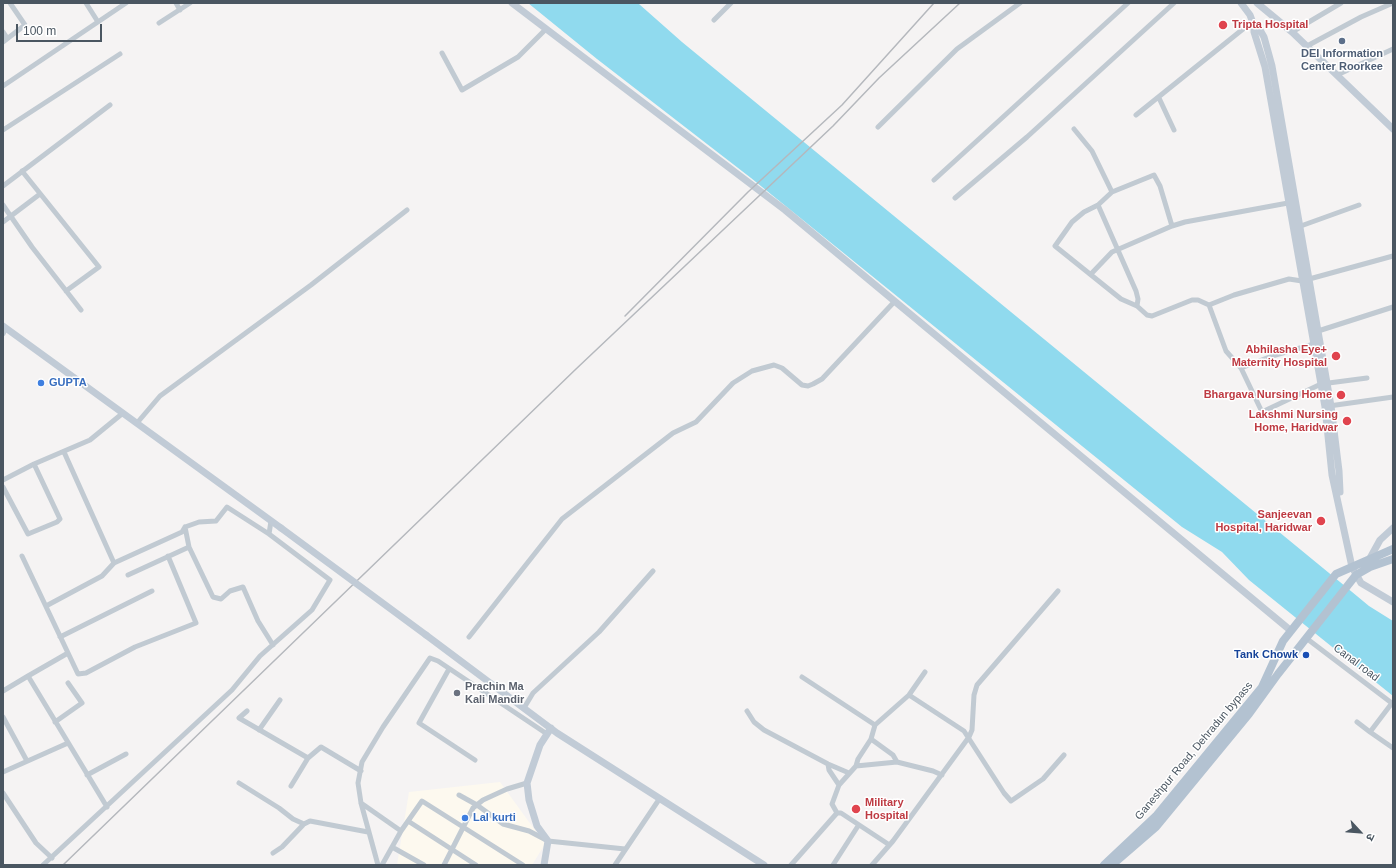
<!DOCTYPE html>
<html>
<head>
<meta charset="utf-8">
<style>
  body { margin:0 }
  #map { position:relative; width:1396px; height:868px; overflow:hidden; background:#f5f3f3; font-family:Arial,"Noto Sans Devanagari",sans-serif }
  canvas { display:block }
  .frame { position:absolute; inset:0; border:4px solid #4a5661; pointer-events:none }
  .north { position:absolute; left:1340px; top:812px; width:40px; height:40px; -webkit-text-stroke:3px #fff; paint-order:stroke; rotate:116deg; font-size:11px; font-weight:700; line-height:16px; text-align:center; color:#4a5661 }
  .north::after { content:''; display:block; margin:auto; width:14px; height:18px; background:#4a5661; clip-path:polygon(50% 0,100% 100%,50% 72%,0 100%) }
  .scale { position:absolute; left:16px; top:24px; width:86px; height:18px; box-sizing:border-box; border:2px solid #4a5661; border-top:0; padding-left:5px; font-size:12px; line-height:14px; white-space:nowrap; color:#4a5661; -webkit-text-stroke:3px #fff; paint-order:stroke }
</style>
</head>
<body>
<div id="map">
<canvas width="1396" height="868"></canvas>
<div class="frame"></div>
<div class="north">उ</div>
<div class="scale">100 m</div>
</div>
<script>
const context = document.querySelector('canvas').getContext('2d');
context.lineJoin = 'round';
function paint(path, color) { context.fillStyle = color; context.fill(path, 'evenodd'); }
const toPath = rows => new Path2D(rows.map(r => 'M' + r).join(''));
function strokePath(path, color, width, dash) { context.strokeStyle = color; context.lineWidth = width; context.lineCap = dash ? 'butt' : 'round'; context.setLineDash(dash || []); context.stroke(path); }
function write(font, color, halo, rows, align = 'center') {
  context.font = font + ' Arial,sans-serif'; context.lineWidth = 3; context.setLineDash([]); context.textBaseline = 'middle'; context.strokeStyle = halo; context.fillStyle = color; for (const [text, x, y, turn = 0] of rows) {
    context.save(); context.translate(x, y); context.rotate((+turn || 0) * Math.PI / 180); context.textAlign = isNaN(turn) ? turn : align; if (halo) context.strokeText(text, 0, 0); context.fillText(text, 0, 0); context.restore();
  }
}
paint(toPath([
  [500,782,545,844,532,865,397,865,409,792]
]), '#fdf9ef');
paint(toPath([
  [528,3,639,4,682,42,1340,582,1369,606,1393,621,1393,696,1249,580,1222,552,1182,527,751,178,597,59]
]), '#90daee');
strokePath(toPath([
  [86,3,98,22],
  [176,3,180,10],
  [714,20,731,3],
  [159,23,190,3],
  [3,32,7,38],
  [1292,32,1341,3],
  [3,42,25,25,10,3],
  [1307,46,1361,17,1393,3],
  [442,53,462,90,518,57,546,29],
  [1337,75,1393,49],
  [3,86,126,3],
  [1159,98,1174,130],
  [1136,115,1253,21],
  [878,127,957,49,1020,3],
  [1074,129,1092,151,1112,192],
  [3,130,120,54],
  [22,171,99,267,66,291],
  [934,180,1128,3],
  [3,186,110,105],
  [955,198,1027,137,1174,3],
  [3,205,32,247,81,310],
  [1098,205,1136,291,1138,299,1137,306],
  [3,222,40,194],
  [1172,226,1160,186,1154,175,1112,192,1098,205,1084,212,1072,222,1055,246,1121,299,1137,306,1147,315,1152,316,1192,300,1198,300,1209,305,1226,351,1241,368,1262,412,1321,384,1367,378],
  [1298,227,1359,205],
  [1091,274,1112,252,1172,226,1185,222,1288,203],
  [1209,305,1234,295,1289,279,1302,281,1393,256],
  [1315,332,1393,307],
  [3,334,6,328],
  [1241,368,1272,356,1314,344],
  [1329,406,1393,397],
  [137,423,160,396,311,285,407,210],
  [64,452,114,563],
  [3,480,34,464,90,440,123,413],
  [3,487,28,534,57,522,60,519,34,464],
  [185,527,199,522,216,521,227,507,269,534],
  [22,556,78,674,86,673,135,647,196,623,168,556],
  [128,575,189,547],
  [46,606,102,576,114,563,182,532,185,527,189,547,213,597,221,599,230,591,243,587,258,621,273,645],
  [60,637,152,591],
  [469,637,562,519,673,433,696,422,733,383,752,371,774,365,782,368,802,385,808,386,813,384,822,379,895,301],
  [1306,638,1393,704],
  [68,653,28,676,107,807],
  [449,669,419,723,475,760],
  [802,677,875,725],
  [3,691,28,676],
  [909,695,964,731,1004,793,1011,801,1043,779,1064,755],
  [1392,703,1370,732,1393,748],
  [524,708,533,693,599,632,653,571],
  [247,711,239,718,308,758,321,747,361,771],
  [747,711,754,722,764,730,828,764,849,773],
  [3,717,27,761],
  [55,722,82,703,68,683],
  [1357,722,1370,732],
  [259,730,280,700],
  [871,739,893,755,897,762],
  [828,764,829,770,839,785],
  [856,766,858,759,871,739,875,725,909,695,925,672],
  [3,772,68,743],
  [87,775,126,754],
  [239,783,279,808,293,819,304,824],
  [291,786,308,758],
  [3,793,36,843,52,858],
  [459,795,477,805,503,824,529,831,548,841,625,849],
  [361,803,401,831,382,865],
  [408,821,476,865],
  [401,831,422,801,523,865],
  [888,844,841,813,837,813,832,804,839,785,856,766,897,762,933,771,942,775],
  [392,847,424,865],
  [273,853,282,847,304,824,310,821,368,832],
  [43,865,232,690,260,656,312,610,330,580,269,534,271,521],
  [378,865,361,803,358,783,362,762,383,727,430,658,438,661,547,734],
  [444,865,473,808,483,800,507,789,527,783],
  [615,865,660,798],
  [791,865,837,813],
  [833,865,858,826],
  [872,865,893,841,969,737,972,730,974,695,977,685,1058,591]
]), '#c1cad2', 5);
strokePath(toPath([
  [512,3,785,210,1290,630],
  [1241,3,1250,15,1254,26,1254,32,1265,67,1325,407,1332,475,1352,567,1361,583,1393,602],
  [1257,3,1292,32,1393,129],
  [1254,26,1260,30,1264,37,1272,66,1331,406,1339,471,1340,492],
  [3,326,281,528],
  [1369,560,1380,540,1393,528],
  [426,635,557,733,764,865],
  [544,865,548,841,537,826,529,800,527,783,540,745,551,728]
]), '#c1cbd6', 7);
strokePath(toPath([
  [1104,865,1156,816,1262,687,1283,641,1336,574,1393,549],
  [1112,865,1156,827,1249,714,1278,674,1356,575,1370,567,1393,559]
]), '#b3c2d1', 8);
strokePath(toPath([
  [625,316,748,192,842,105,934,3],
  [63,865,576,369,833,126,879,78,960,3]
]), '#b5b8bd', 1.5);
strokePath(toPath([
  [281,528,426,635]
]), '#c1cbd6', 7);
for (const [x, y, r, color] of [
  [1223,25,5,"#e0444e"],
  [1342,41,4,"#5c6f8a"],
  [1336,356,5,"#e0444e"],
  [41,383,4,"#3f7fe0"],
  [1341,395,5,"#e0444e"],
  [1347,421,5,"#e0444e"],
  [1321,521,5,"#e0444e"],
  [1306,655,4,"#1a4fb4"],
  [457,693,4,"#6b7280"],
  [856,809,5,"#e0444e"],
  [465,818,4,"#3f7fe0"]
]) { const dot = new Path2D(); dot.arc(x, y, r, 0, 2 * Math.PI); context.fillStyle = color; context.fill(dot); strokePath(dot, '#fff', 1.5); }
write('bold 11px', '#be3a42', '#fff', [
  ["Tripta Hospital",1232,25,"left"],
  ["Abhilasha Eye+",1327,350],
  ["Maternity Hospital",1327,363],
  ["Bhargava Nursing Home",1332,395],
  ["Lakshmi Nursing",1338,415],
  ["Home, Haridwar",1338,428],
  ["Sanjeevan",1312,515],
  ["Hospital, Haridwar",1312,528],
  ["Military",865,803,"left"],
  ["Hospital",865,816,"left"]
], 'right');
write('bold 11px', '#4e5e75', '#fff', [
  ["DEI Information",1342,54],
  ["Center Roorkee",1342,67]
]);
write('bold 11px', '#366cbe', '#fff', [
  ["GUPTA",49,383],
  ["Lal kurti",473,818]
], 'left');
write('bold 11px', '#164399', '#fff', [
  ["Tank Chowk",1298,655]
], 'right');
write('11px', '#4a5661', '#fff', [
  ["Canal road",1356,663,37],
  ["Ganeshpur Road, Dehradun bypass",1194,751,-50]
]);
write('bold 11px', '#5b616d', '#fff', [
  ["Prachin Ma",465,687],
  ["Kali Mandir",465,700]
], 'left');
</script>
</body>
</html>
